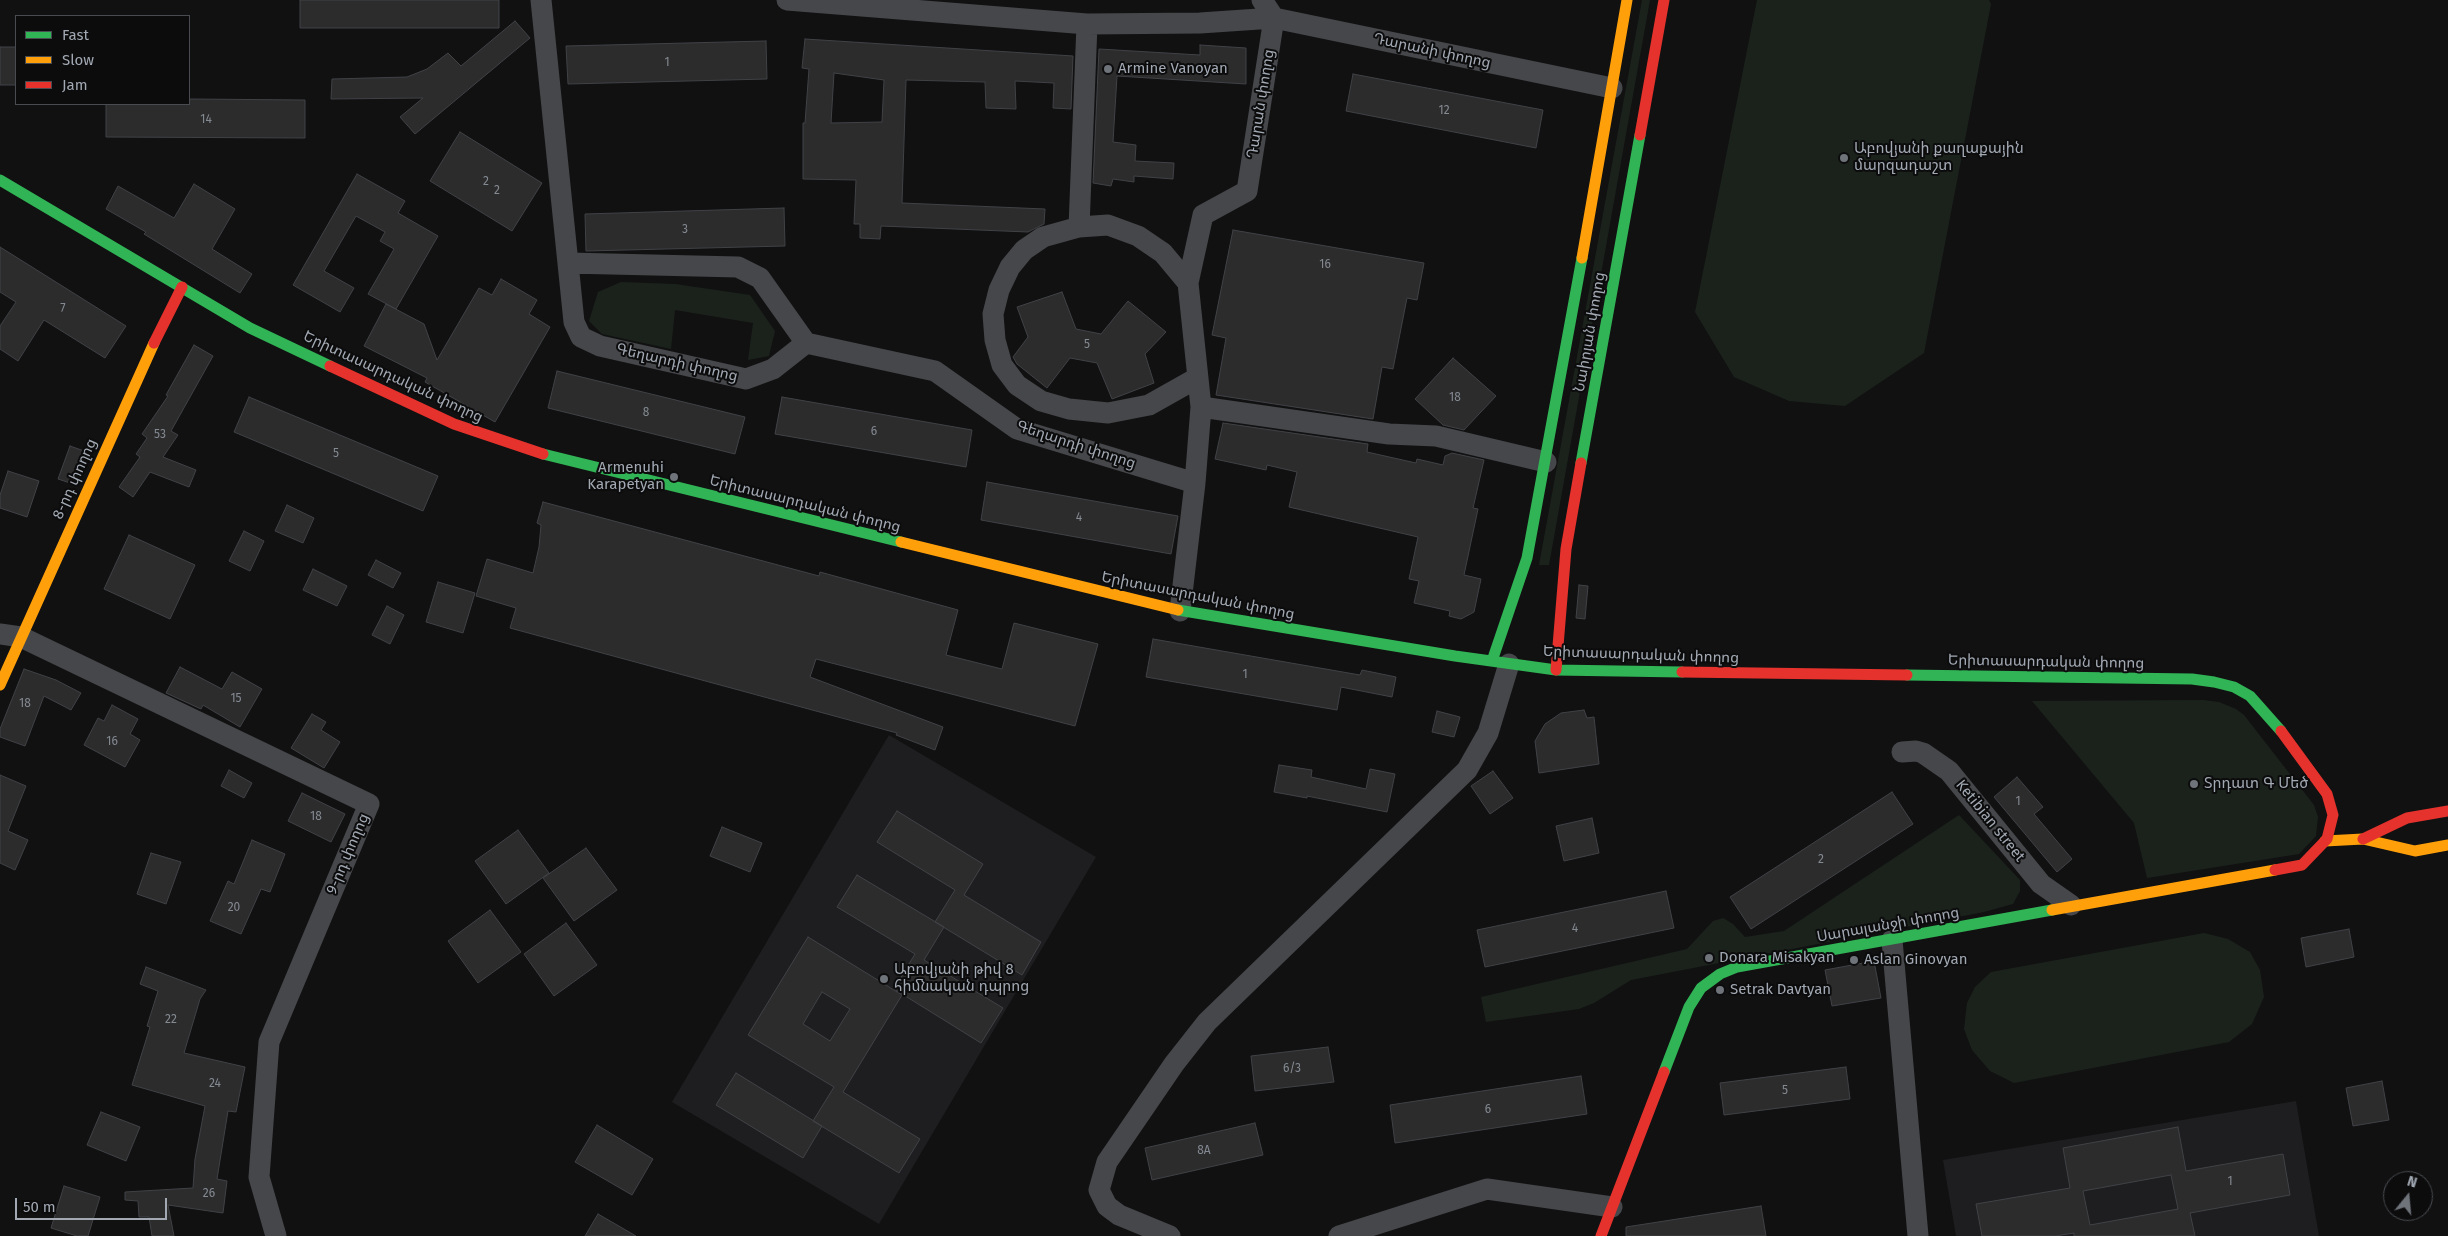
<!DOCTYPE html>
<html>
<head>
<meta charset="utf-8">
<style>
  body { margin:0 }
  #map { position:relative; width:2448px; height:1236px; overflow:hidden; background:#111112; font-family:"Fira Sans",sans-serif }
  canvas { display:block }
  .legend { position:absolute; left:15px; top:15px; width:175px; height:90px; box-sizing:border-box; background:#0c0c0d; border:1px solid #484b4f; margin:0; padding:6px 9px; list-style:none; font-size:15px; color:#a2a9b3 }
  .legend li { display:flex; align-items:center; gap:10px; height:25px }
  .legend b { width:25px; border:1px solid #484b4f }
  .north { position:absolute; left:2383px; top:1171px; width:50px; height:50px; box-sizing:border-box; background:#0c0c0d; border:1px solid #484b4f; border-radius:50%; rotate:17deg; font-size:14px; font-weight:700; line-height:20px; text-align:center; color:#a2a9b3 }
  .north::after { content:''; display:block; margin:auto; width:18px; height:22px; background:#6f747b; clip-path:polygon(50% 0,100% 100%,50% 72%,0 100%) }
  .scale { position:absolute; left:15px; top:1198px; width:152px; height:22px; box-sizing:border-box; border:2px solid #a2a9b3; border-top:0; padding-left:6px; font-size:15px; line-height:18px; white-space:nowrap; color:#a2a9b3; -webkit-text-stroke:4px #0c0c0d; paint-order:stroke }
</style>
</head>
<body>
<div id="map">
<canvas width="2448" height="1236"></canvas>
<ul class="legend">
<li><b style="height:6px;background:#30b455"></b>Fast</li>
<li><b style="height:6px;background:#ff9f0a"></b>Slow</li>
<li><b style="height:6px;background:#e5322d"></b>Jam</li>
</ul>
<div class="north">N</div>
<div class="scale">50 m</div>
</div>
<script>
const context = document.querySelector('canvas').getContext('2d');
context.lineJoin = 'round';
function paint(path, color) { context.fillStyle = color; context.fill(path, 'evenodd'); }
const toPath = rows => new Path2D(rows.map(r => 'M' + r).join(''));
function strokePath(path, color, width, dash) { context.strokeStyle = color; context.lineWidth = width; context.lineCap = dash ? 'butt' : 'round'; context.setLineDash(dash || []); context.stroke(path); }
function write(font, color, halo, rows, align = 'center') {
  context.font = font + ' "Fira Sans","Noto Sans Armenian",sans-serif'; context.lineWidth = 4; context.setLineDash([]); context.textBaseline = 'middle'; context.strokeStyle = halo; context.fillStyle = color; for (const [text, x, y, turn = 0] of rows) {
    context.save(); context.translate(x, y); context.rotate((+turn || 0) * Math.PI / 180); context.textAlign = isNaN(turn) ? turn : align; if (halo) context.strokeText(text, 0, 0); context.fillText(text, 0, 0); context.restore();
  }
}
paint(toPath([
  [889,735,1096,857,879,1224,672,1102],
  [2296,1101,2319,1236,1956,1236,1943,1160]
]), '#1e1e20');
paint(toPath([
  [1642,0,1650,0,1549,565,1539,565],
  [1757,0,1989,0,1991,4,1924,353,1845,406,1789,401,1734,377,1695,312],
  [621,282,675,284,750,295,775,331,769,356,748,360,753,323,675,310,671,349,602,334,589,321,598,292],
  [2203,700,2219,702,2236,709,2244,715,2314,805,2318,817,2316,836,2299,854,2147,878,2134,823,2032,701],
  [1959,815,2020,880,2020,891,2013,904,1984,912,1631,980,1594,1003,1579,1009,1486,1022,1481,997,1687,949,1713,921,1723,918,1733,924,1745,937,1784,931],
  [2204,933,2228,939,2250,952,2260,970,2264,997,2252,1024,2229,1042,2014,1083,1990,1071,1972,1050,1964,1029,1967,1003,1975,987,1991,972]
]), '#1b221c');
const building = toPath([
  [300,0,499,0,499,28,300,28,300,0],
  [515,21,530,38,415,134,400,117,423,98,331,99,332,79,407,77,427,69,448,53,461,66,515,21],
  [805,39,1073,56,1071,109,1053,108,1054,83,1015,81,1016,109,986,108,985,82,906,80,902,203,1045,209,1044,224,1028,232,881,226,880,239,860,238,860,224,854,224,856,180,803,179,803,123,805,123,809,69,802,68,805,39],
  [834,73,884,80,882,122,831,123,834,73],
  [766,41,767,79,568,84,566,46,766,41],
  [1200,45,1246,48,1246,84,1117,76,1113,142,1136,145,1135,161,1174,163,1173,179,1134,176,1134,182,1113,179,1111,186,1093,183,1099,49,1200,55,1200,45],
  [0,47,16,47,16,85,0,85,0,47],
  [1353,74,1543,110,1536,148,1346,111,1353,74],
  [189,99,305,100,305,138,106,137,106,104,189,104,189,99],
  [460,132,542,183,512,231,430,181,460,132],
  [357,174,405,201,398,213,438,236,396,309,368,294,394,249,380,241,385,232,356,216,324,271,354,288,340,312,293,285,357,174],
  [194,184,235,209,212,249,252,274,240,293,144,234,146,232,106,209,118,186,174,218,194,184],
  [784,208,785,246,586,251,585,214,784,208],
  [1233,230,1424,263,1417,300,1407,298,1393,369,1382,367,1373,419,1216,395,1226,338,1212,335,1233,230],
  [0,247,126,326,105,358,44,320,18,361,0,349,0,326,16,302,0,292,0,247],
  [501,279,537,300,529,314,550,327,495,422,425,382,427,378,364,346,386,304,424,324,437,360,479,288,492,295,501,279],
  [1062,292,1076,329,1101,334,1128,301,1166,332,1145,354,1154,383,1112,399,1097,363,1070,358,1047,388,1017,364,1013,357,1028,337,1017,307,1062,292],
  [194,345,213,356,171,431,178,435,163,457,196,470,189,487,150,472,133,497,119,487,140,457,136,454,147,438,142,434,168,396,166,395,194,345],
  [1453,358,1496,396,1464,430,1443,425,1415,399,1453,358],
  [557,371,745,417,735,454,548,408,557,371],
  [249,397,438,476,423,511,234,432,249,397],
  [782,397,972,430,966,467,775,434,782,397],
  [1223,423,1368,444,1367,452,1416,463,1417,459,1443,465,1445,456,1452,453,1484,460,1473,508,1478,509,1464,575,1481,579,1474,612,1461,619,1449,616,1450,611,1414,603,1419,581,1409,579,1418,537,1289,507,1297,472,1267,465,1266,470,1215,459,1223,423],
  [70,446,87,452,73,484,58,479,70,446],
  [8,471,39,481,27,517,0,508,0,495,8,471],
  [987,482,1178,516,1171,554,981,520,987,482],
  [543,502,819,576,820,572,958,610,946,655,1002,669,1014,623,1098,644,1075,726,816,659,810,677,943,727,935,750,896,735,897,733,510,628,516,608,476,596,487,559,533,573,539,547,541,525,537,523,543,502],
  [287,505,314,518,303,543,275,531,287,505],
  [244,531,264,541,250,571,229,561,244,531],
  [129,535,195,565,170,619,104,589,129,535],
  [376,560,401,573,393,588,368,575,376,560],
  [313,569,347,586,337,606,303,590,313,569],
  [438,582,475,593,463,633,426,622,438,582],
  [1579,585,1588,586,1585,619,1576,618,1579,585],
  [387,606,404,615,390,644,372,635,387,606],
  [1153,639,1360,675,1362,670,1396,677,1392,697,1341,687,1337,710,1146,677,1153,639],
  [180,667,222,689,232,672,262,689,240,727,203,705,201,709,166,693,180,667],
  [24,669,56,680,81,693,71,710,44,696,25,746,0,737,0,729,24,669],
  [112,705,138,719,130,734,140,740,125,767,84,745,98,718,104,721,112,705],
  [1584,710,1587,718,1594,717,1599,764,1539,773,1535,741,1545,724,1561,713,1584,710],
  [1437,711,1460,717,1454,737,1432,732,1437,711],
  [312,714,326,722,321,730,340,742,324,768,291,748,312,714],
  [1279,765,1312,770,1311,777,1366,789,1370,769,1395,774,1387,812,1307,796,1307,798,1274,792,1279,765],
  [229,770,252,783,244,798,221,786,229,770],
  [1493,771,1513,798,1490,814,1471,786,1493,771],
  [0,775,26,786,8,831,28,840,15,870,0,863,0,775],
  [2017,777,2043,807,2034,814,2072,859,2057,872,1994,797,2017,777],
  [1892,792,1913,824,1751,929,1730,897,1892,792],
  [302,793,345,814,331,842,288,821,302,793],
  [897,811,983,864,964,895,1041,942,1022,975,935,922,955,890,877,842,897,811],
  [1592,818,1599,853,1564,861,1556,826,1592,818],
  [722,827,762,843,750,872,710,856,722,827],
  [518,830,549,873,506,904,475,861,518,830],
  [252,840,285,854,270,892,261,889,241,934,210,921,228,881,234,884,252,840],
  [586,848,617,890,574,921,543,878,586,848],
  [151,853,181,862,166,904,137,894,151,853],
  [857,875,944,927,924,960,1003,1008,981,1043,894,989,915,954,837,907,857,875],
  [1666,891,1674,928,1485,967,1477,930,1666,891],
  [490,910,521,952,478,983,448,941,490,910],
  [566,923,597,965,554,996,524,954,566,923],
  [2349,929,2354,957,2306,967,2301,938,2349,929],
  [808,937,902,995,843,1092,920,1139,899,1173,813,1121,834,1087,748,1035,808,937],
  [822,992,850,1009,830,1041,803,1024,822,992],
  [1874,961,1881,998,1832,1006,1825,970,1874,961],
  [146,967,206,990,200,999,184,1053,245,1067,236,1112,228,1111,217,1179,227,1181,223,1213,168,1205,174,1236,152,1236,149,1217,139,1217,138,1201,125,1200,125,1192,193,1188,195,1159,205,1106,132,1085,150,1027,147,1026,158,991,140,984,146,967],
  [1328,1047,1334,1082,1255,1091,1251,1056,1328,1047],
  [1846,1067,1850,1099,1724,1115,1720,1083,1846,1067],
  [736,1073,822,1126,803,1158,716,1105,736,1073],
  [1581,1076,1587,1114,1395,1143,1390,1105,1581,1076],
  [2382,1081,2389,1120,2353,1126,2346,1088,2382,1081],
  [101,1112,140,1127,126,1161,87,1145,101,1112],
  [1255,1123,1263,1155,1152,1180,1145,1148,1255,1123],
  [597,1125,653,1159,632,1195,575,1162,597,1125],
  [2178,1127,2186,1171,2283,1154,2290,1195,2190,1213,2195,1236,2074,1236,2074,1233,2055,1236,1982,1236,1976,1204,2070,1188,2063,1148,2178,1127],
  [2171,1175,2178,1209,2090,1225,2083,1191,2171,1175],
  [64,1186,100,1197,88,1236,77,1236,51,1228,64,1186],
  [1761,1206,1766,1236,1626,1236,1626,1227,1761,1206],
  [598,1214,636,1236,585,1236,598,1214]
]);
paint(building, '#2c2c2d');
strokePath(building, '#404246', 1);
strokePath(toPath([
  [541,0,574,322,581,337,600,346,746,379,773,369,806,343,935,371,1017,429,1195,483],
  [787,0,1087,24,1200,23,1274,18,1247,191,1203,215,1188,283,1201,407,1195,483,1180,611],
  [1262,0,1274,18,1612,88],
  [1079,227,1087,24],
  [568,263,738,267,760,278,806,343],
  [1188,283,1163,253,1138,236,1108,225,1079,227,1043,237,1024,250,1010,267,999,290,993,314,995,340,1002,365,1017,385,1041,401,1069,409,1108,413,1149,405,1197,378],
  [1201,407,1389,434,1436,436,1546,462],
  [0,634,21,637,369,804,269,1042,259,1177,276,1236],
  [1902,752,1916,751,1923,753,1949,771,2041,884,2071,905],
  [1892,940,1918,1236],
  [1170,1236,1119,1215,1107,1206,1099,1190,1107,1162,1174,1064,1207,1022,1467,770,1488,733,1509,664],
  [1339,1236,1487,1189,1612,1207]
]), '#46474a', 21);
strokePath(toPath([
  [0,180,250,328,330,366],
  [543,454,901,542],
  [1581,463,1640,135],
  [1178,610,1455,656,1556,670,1682,672],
  [1492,661,1527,558,1582,258],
  [1907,675,2192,679,2214,682,2234,687,2250,696,2281,731],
  [1664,1072,1689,1007,1701,988,1720,974,1737,967,2052,910]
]), '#30b455', 11);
strokePath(toPath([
  [1582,258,1627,0],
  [901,542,1178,610],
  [0,685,154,343],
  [2325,841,2363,839,2415,851,2448,845],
  [2052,910,2275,870]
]), '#ff9f0a', 11);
strokePath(toPath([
  [1640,135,1664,0],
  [154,343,182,287],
  [330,366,454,424,543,454],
  [1556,670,1566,549,1581,463],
  [1682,672,1907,675],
  [2363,839,2407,818,2448,811],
  [2275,870,2302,865,2327,839,2333,815,2327,794,2281,731],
  [1601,1236,1664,1072]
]), '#e5322d', 11);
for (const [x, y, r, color] of [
  [1108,69,5,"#6f747b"],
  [1844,158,5,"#6f747b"],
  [674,477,5,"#6f747b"],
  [2194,784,5,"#6f747b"],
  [1709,958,5,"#6f747b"],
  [1854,960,5,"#6f747b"],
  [884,979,5,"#6f747b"],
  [1720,990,5,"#6f747b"]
]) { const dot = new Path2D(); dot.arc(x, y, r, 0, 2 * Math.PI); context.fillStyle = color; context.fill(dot); strokePath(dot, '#0c0c0d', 2); }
write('12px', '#848a92', null, [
  ["1",667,63],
  ["12",1444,111],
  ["14",206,120],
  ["2",486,182],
  ["2",497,191],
  ["3",685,230],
  ["16",1325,265],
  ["7",63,309],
  ["5",1087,345],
  ["18",1455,398],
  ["8",646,413],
  ["6",874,432],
  ["53",160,435],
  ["5",336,454],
  ["4",1079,518],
  ["1",1245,675],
  ["15",236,699],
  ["18",25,704],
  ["16",112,742],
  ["1",2018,802],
  ["18",316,817],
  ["2",1821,860],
  ["20",234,908],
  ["4",1575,929],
  ["22",171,1020],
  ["6/3",1292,1069],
  ["24",215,1084],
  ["5",1785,1091],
  ["6",1488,1110],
  ["8А",1204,1151],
  ["1",2230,1182],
  ["26",209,1194]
]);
write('15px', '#a2a9b3', '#0c0c0d', [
  ["Դարանի փողոց",1432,51,12],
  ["Դարան փողոց",1261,104,-81],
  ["Նաիրյան փողոց",1590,332,-80],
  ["Գեղարդի փողոց",677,363,13],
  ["Երիտասարդական փողոց",393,377,25],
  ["Գեղարդի փողոց",1076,445,18],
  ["8-րդ փողոց",75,479,-66],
  ["Երիտասարդական փողոց",805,504,14],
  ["Երիտասարդական փողոց",1198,596,11],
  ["Երիտասարդական փողոց",1641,655,2],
  ["Երիտասարդական փողոց",2046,662,1],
  ["Ketibian street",1990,821,51],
  ["9-րդ փողոց",348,854,-67],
  ["Սարալանջի փողոց",1888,925,-10]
]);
write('15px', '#a2a9b3', '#0c0c0d', [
  ["Armine Vanoyan",1118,69],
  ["Աբովյանի քաղաքային",1854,149],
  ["մարզադաշտ",1854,166],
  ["Armenuhi",664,468,"right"],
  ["Karapetyan",664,485,"right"],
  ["Տրդատ Գ Մեծ",2204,784],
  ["Donara Misakyan",1719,958],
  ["Aslan Ginovyan",1864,960],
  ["Աբովյանի թիվ 8",894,970],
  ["հիմնական դպրոց",894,987],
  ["Setrak Davtyan",1730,990]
], 'left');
</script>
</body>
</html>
